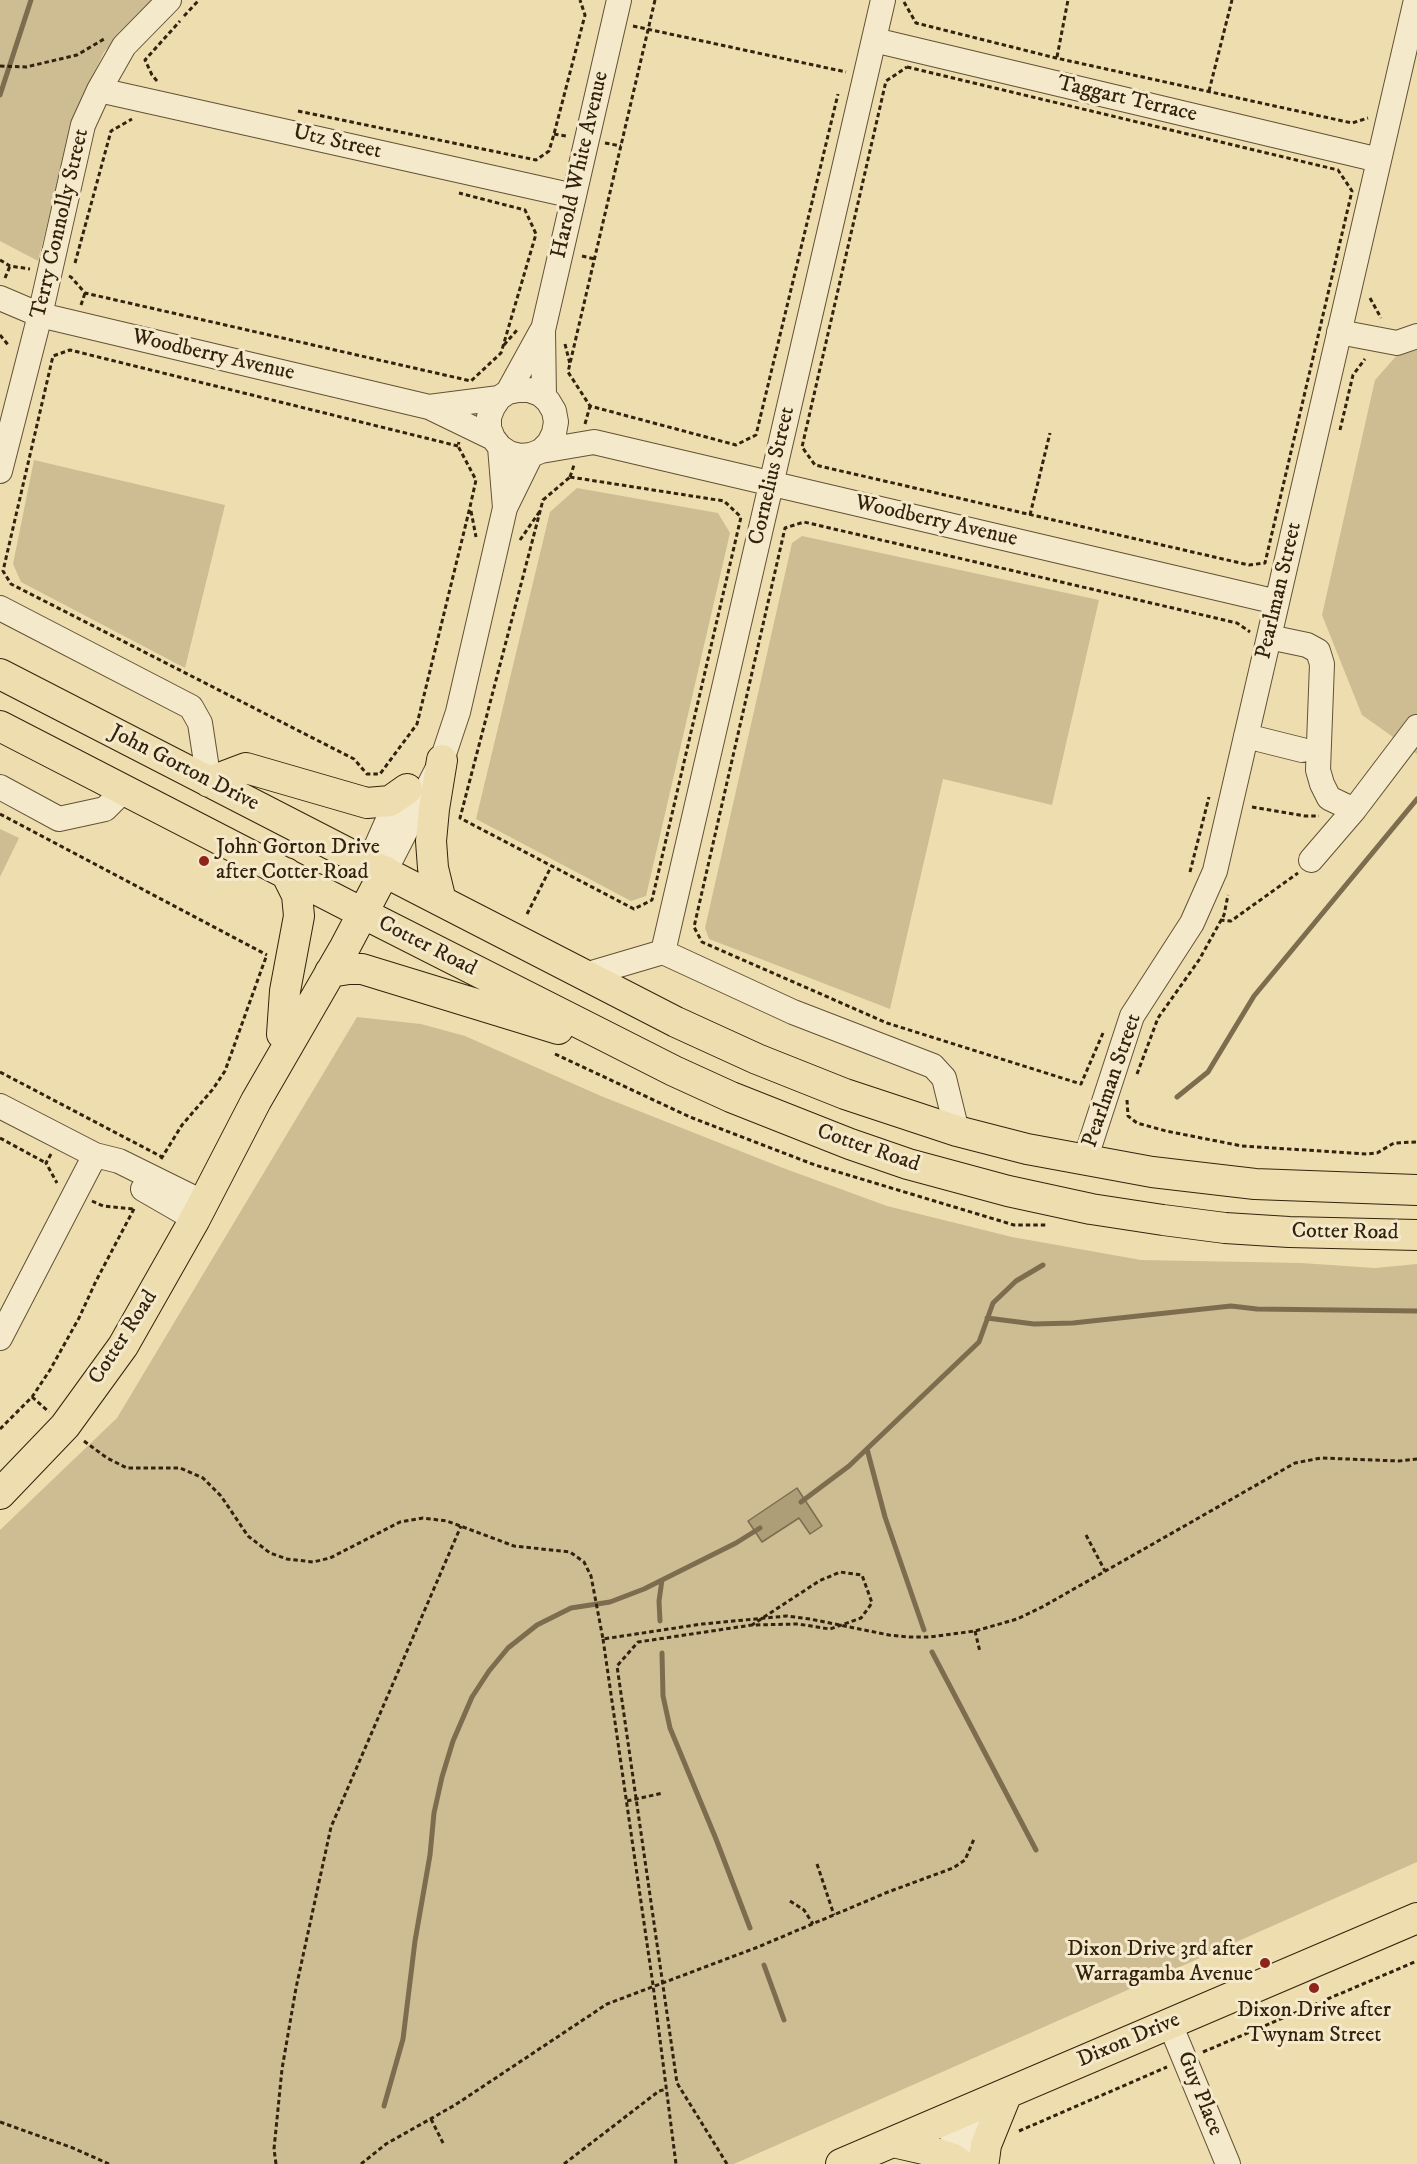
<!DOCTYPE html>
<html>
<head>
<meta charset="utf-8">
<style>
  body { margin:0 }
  canvas { display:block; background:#eeddae }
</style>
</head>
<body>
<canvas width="1417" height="2164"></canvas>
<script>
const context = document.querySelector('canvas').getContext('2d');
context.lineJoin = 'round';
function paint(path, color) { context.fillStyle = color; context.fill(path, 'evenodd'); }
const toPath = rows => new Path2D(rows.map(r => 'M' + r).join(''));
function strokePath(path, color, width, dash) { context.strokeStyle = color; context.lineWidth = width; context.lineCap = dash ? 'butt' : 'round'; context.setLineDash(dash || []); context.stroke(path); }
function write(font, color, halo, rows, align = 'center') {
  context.font = font + ' "IM FELL DW Pica",serif'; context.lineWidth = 6; context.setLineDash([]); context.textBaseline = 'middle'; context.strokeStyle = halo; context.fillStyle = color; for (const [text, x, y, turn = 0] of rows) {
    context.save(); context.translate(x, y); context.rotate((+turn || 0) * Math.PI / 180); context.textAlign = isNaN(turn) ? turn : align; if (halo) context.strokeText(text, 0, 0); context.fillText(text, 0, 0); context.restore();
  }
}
paint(toPath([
  [0,0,153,0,104,52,74,115,38,261,0,241],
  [1417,349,1417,754,1362,715,1322,615,1375,380,1398,354],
  [34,460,225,505,185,668,21,582,13,564],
  [577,488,718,513,730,533,646,896,631,901,476,819,550,512],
  [802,536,1099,600,1052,805,943,779,890,1009,709,939,705,928,792,543],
  [0,829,19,838,0,877],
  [357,1017,421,1024,465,1036,601,1096,783,1168,887,1206,1012,1237,1141,1260,1301,1263,1375,1268,1417,1264,1417,1862,734,2164,0,2164,0,1530,117,1418]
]), '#cebd93');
const water = toPath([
  [797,1488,822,1526,810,1534,799,1518,762,1542,748,1521,797,1488]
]);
paint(water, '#ae9e78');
strokePath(water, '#7d6d4e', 1.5);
strokePath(toPath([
  [0,95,31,0],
  [1177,1097,1208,1072,1254,996,1417,799],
  [987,1318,1034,1324,1073,1323,1231,1306,1257,1309,1417,1311],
  [867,1449,885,1517,924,1630],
  [801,1502,849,1466,979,1342,993,1303,1016,1281,1043,1265],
  [660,1621,659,1601,662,1580],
  [932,1652,1036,1850],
  [662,1653,663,1696,670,1728,716,1839,750,1928],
  [764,1965,784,2020],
  [384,2106,403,2039,415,1941,430,1855,434,1813,442,1777,453,1741,472,1697,489,1671,508,1648,537,1625,571,1608,610,1602,644,1589,736,1543,760,1528]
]), '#7d6d4e', 5);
const minor = toPath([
  [874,40,1379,160],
  [99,90,574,196],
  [0,298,40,315,429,407,493,438],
  [1339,332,1397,343,1417,336],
  [508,392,518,390,529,390,540,394,548,401,554,411,556,422,554,433,549,443,541,451,531,455,520,456,509,453,500,447,493,438,489,428,489,417,493,407,499,398,508,392,541,332],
  [544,397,543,330,619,0],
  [429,407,499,398],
  [500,447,505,508],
  [541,451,594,442,1277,602],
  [0,471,40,315,83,125,99,90,124,46,169,0],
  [0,608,191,707,200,723,209,782],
  [1269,637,1307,645,1318,651,1322,664,1318,770,1322,784,1329,798,1354,810],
  [1246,736,1302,750],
  [0,787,59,819,105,809,124,790],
  [1311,860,1354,810,1417,727],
  [369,863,387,822,407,789],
  [385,871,442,760,458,712,505,508,531,455],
  [663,952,883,0],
  [585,975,663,952,793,1012,933,1066,944,1078,957,1131],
  [0,1106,95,1155,119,1161,204,1203],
  [1085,1160,1132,1016,1192,923,1215,871,1416,0],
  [143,1189,195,1219],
  [0,1338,95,1155],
  [1170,2024,1228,2164],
  [963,2112,985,2164],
  [945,2119,965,2164]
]);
const major = toPath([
  [0,674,676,1022,757,1059,845,1094,957,1131,1027,1149,1152,1172,1255,1184,1417,1190],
  [0,726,378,921,674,1071,731,1097,850,1144,908,1164,1008,1191,1091,1209,1163,1220,1225,1228,1289,1232,1417,1235],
  [209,782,246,768,367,803,390,801,407,789],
  [441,901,433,868,431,841,434,809,442,760],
  [330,972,349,969,362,969,558,1029],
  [282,1034,285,991,299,916,297,895,286,873],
  [0,1494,65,1426,123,1346,195,1219,256,1101,345,947,385,871],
  [893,2142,924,2149,953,2159,960,2164],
  [984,2160,986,2145,1007,2093],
  [841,2164,1417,1918]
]);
strokePath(minor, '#625236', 26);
strokePath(major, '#33230e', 32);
strokePath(toPath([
  [655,0,568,372,590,406,736,445,756,435,838,94],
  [904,2,916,23,1056,58,1352,123,1368,118],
  [184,16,199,0],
  [633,26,846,72],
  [1057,57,1068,0],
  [0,66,26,67,77,55,104,39],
  [907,67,1338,170,1352,191,1265,563,1249,565,815,465,802,447,886,81,907,67],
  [157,81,152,75,145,60,180,21],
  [1209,91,1232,0],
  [298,111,536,160,549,151,554,134,585,15,580,0],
  [554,134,566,136],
  [605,143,621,146],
  [582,256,595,259],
  [0,260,10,266,30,269],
  [75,263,111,131,132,119],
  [69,276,71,277,85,293,471,381,501,353,536,234,525,210,459,193],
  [5,278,10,266],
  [1370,298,1381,318],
  [81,305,85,293],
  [0,335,9,346],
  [565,344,570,364],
  [504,345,517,330],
  [585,424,590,406],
  [1340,430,1353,375,1365,359],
  [458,446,70,350,53,356,3,571,11,584,354,759,367,774,380,774,417,724,470,507,476,480,458,446,459,442],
  [570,477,724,501,741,517,652,900,634,909,460,818,543,500,570,477],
  [570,477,574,465],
  [471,511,476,537],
  [1030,515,1050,433],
  [520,540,540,511],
  [1252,807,1305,816,1319,816],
  [0,814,267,955],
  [1190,872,1209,797],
  [527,914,551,867],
  [1220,920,1231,921,1298,873],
  [1103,1033,1081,1084,887,1023,702,942,694,927,785,528,804,522,1237,623,1250,632],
  [555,1054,690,1117,815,1165,1014,1225,1048,1225],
  [0,1072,162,1157],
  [1137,1074,1158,1018,1199,960,1224,915,1228,895],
  [1127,1100,1128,1116,1137,1123,1166,1131,1242,1146,1367,1154,1377,1153,1394,1143,1417,1142],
  [0,1138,46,1163],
  [51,1154,46,1163,57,1183],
  [161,1159,182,1125,213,1089,225,1071,266,957],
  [92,1201,103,1206,134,1209],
  [32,1397,49,1412],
  [0,1429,32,1397,50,1370,79,1318,96,1281,135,1207],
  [84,1441,107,1458,127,1468,180,1468,203,1478,221,1496,248,1536,270,1553,287,1559,313,1562,330,1558,400,1522,423,1518,447,1521,514,1546,570,1552,584,1562,591,1576,603,1639,702,1624,787,1616,810,1619,889,1635,909,1637,930,1637,975,1631,1017,1619,1044,1606,1295,1463,1321,1458,1399,1461,1417,1459],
  [1086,1535,1105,1571],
  [975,1631,980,1652],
  [603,1639,653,1985,676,2164],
  [627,1801,663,1793],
  [817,1864,834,1915],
  [790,1901,804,1910,813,1924],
  [1203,2052,1417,1961],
  [431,2119,444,2145],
  [0,2122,73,2148,109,2164],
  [1019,2131,1167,2067],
  [276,2164,274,2149,282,2069,296,1988,331,1827,461,1526],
  [361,2164,386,2144,455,2105,607,2004,758,1947,888,1892,953,1868,965,1860,974,1839],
  [564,2164,659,2091,667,2089],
  [727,2164,677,2083,617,1666,638,1642,752,1625,798,1624,830,1629,861,1618,872,1603,862,1575,840,1572,819,1581,752,1625]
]), '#33230e', 3, [4.5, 3]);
strokePath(minor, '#f4e9ca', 24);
strokePath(major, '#eeddae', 30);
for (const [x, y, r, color] of [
  [204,861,6,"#8f2418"],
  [1265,1963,6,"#8f2418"],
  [1314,1988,6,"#8f2418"]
]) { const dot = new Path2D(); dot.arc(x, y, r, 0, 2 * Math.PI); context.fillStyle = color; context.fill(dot); strokePath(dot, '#f4e9ca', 2); }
write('22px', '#33230e', '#f4e9ca', [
  ["Taggart Terrace",1127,100,13],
  ["Utz Street",337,143,13],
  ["Harold White Avenue",581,165,-77],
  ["Terry Connolly Street",61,224,-77],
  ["Woodberry Avenue",213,356,13],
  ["Cornelius Street",773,476,-77],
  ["Woodberry Avenue",936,522,13],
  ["Pearlman Street",1280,591,-77],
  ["John Gorton Drive",184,769,27],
  ["Cotter Road",427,947,27],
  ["Pearlman Street",1113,1081,-71],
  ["Cotter Road",868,1149,19],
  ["Cotter Road",1345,1233,1],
  ["Cotter Road",124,1338,-57],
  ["Dixon Drive",1129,2041,-23],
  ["Guy Place",1199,2094,68]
]);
write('22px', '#33230e', '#f4e9ca', [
  ["John Gorton Drive",216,848],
  ["after Cotter Road",216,873],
  ["Dixon Drive 3rd after",1253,1950,"right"],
  ["Warragamba Avenue",1253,1975,"right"],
  ["Dixon Drive after",1314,2011,"center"],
  ["Twynam Street",1314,2036,"center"]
], 'left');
</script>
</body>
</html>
